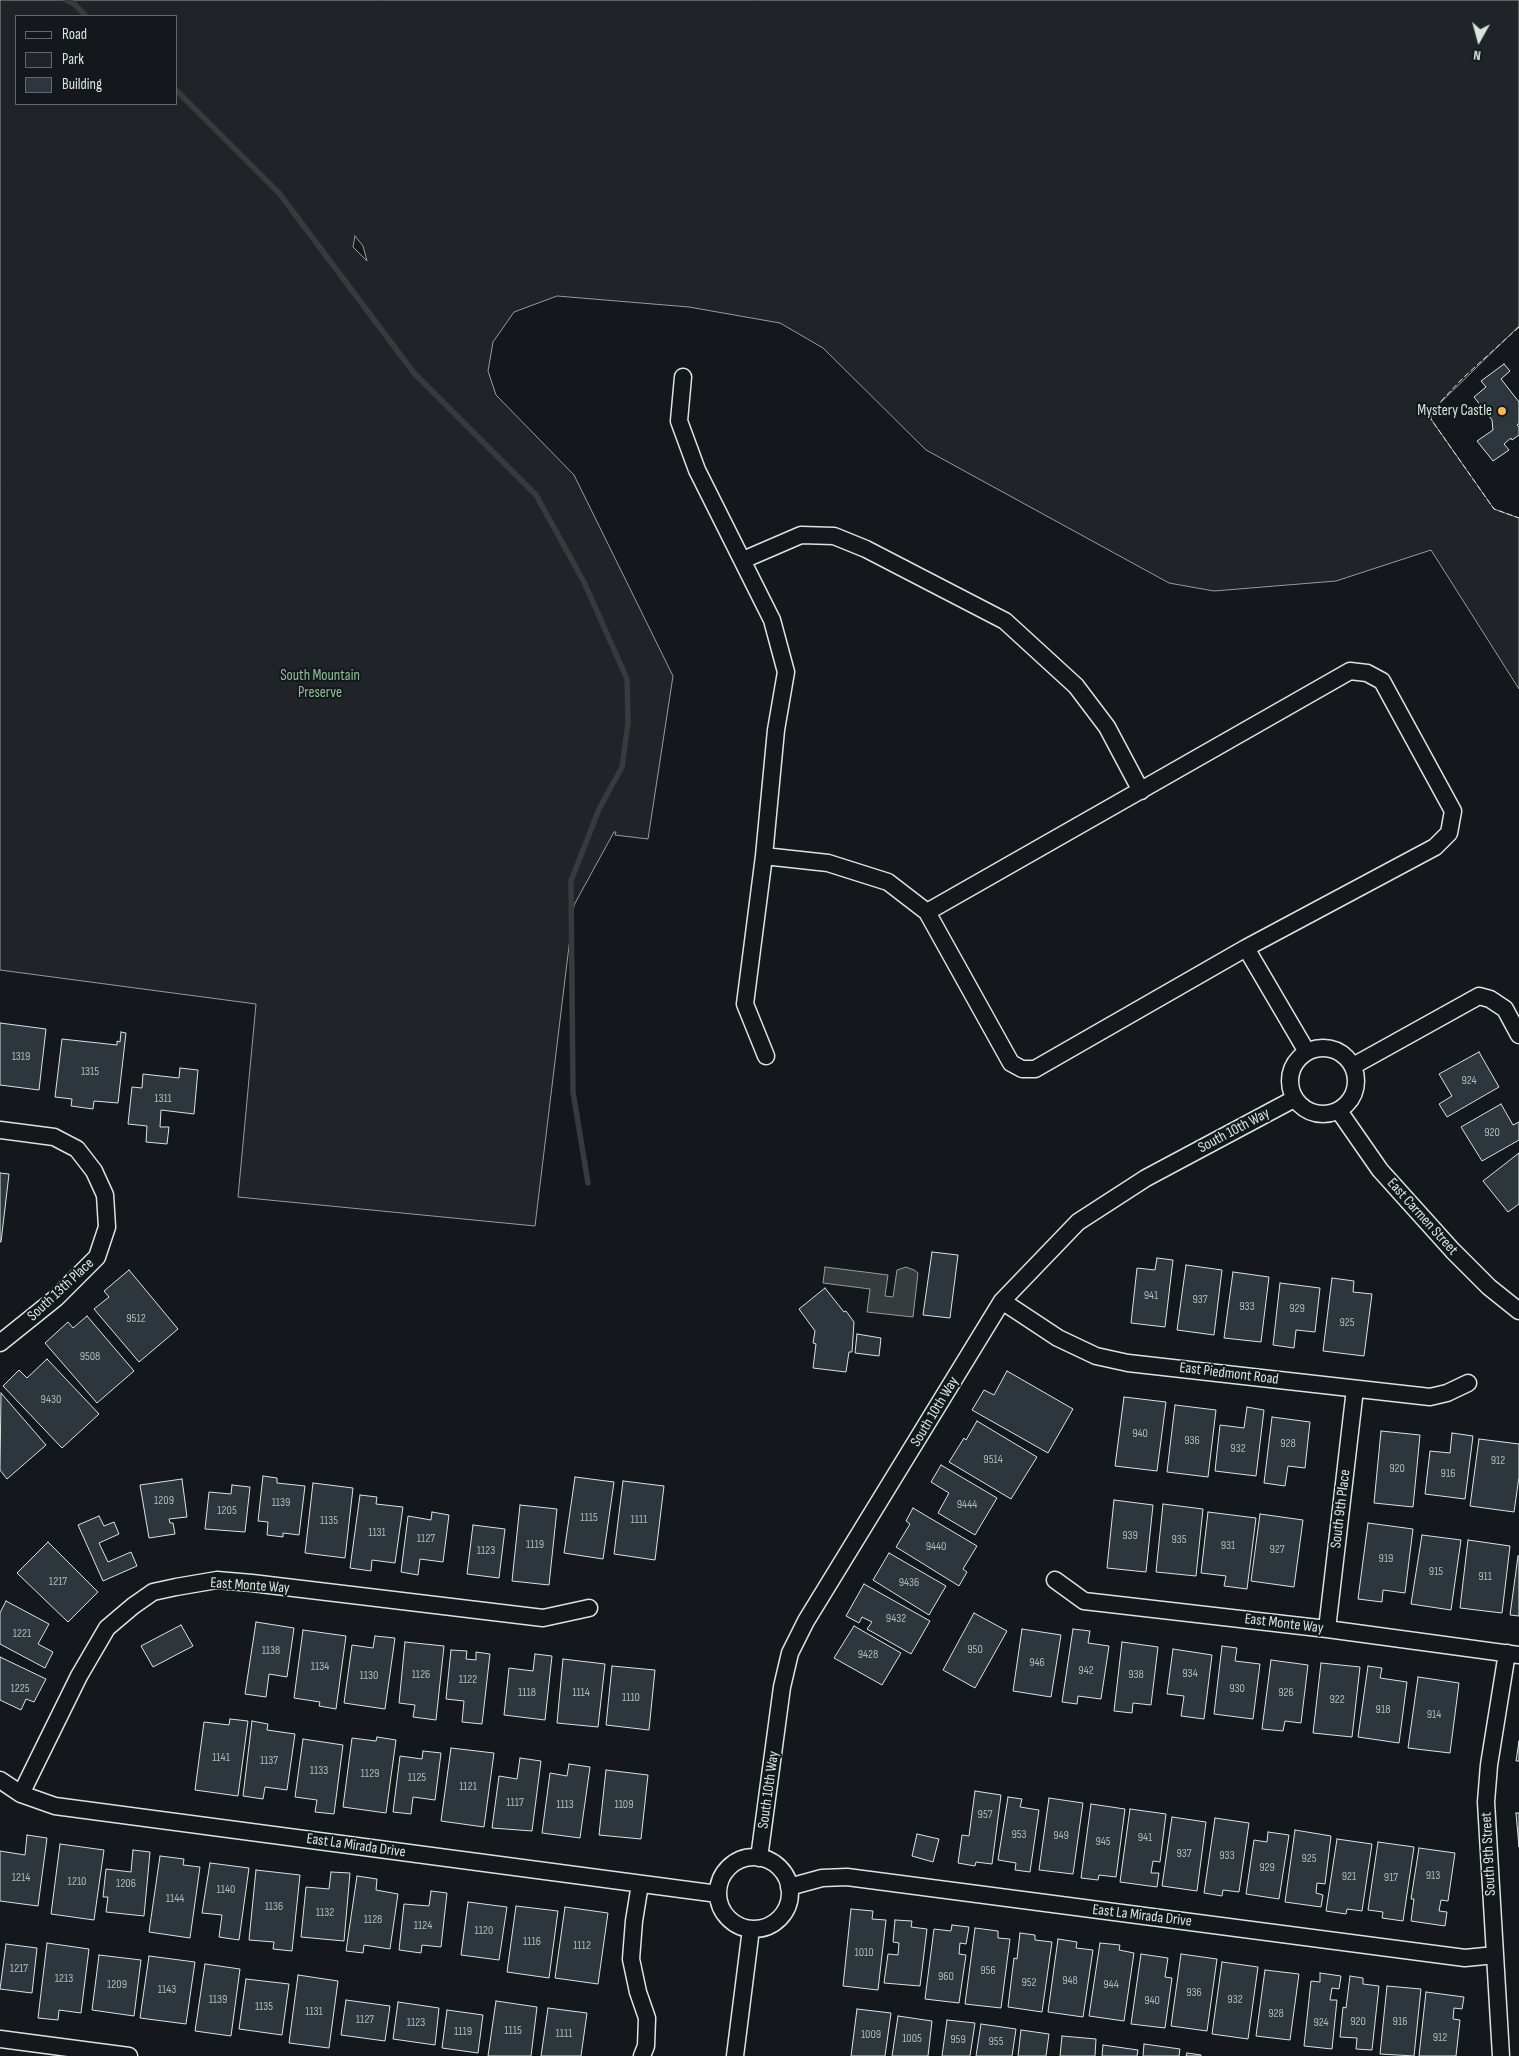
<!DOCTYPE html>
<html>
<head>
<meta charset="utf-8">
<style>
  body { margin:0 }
  #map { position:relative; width:1519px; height:2056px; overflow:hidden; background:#14181c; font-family:"Sofia Sans Condensed",sans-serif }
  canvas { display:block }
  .legend { position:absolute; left:15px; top:15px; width:162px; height:90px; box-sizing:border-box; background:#14181c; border:1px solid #626a69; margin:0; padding:6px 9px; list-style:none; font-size:15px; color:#d8e6dc }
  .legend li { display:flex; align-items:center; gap:10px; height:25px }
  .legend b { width:25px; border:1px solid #626a69 }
  .north { position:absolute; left:1454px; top:15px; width:50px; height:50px; -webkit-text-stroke:4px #14181c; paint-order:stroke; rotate:187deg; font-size:14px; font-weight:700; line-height:20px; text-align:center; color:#d8e6dc }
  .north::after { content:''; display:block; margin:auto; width:18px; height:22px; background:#d8e6dc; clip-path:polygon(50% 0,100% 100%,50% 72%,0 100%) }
</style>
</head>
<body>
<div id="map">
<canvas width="1519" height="2056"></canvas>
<ul class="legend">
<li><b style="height:6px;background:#14181c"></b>Road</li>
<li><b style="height:14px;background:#202428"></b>Park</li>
<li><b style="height:14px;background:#2c363c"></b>Building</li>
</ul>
<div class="north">N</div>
</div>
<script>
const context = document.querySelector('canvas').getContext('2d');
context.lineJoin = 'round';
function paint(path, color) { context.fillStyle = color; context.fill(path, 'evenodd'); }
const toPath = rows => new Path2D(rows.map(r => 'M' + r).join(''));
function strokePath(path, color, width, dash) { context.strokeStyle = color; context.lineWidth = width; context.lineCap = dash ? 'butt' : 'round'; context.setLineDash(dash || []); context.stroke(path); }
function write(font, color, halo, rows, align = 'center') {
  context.font = font + ' "Sofia Sans Condensed",sans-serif'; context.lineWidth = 4; context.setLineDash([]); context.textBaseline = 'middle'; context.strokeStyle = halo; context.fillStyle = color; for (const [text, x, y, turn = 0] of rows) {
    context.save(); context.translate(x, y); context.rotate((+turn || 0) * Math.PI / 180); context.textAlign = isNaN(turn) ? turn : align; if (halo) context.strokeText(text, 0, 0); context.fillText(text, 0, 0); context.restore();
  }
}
const green = toPath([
  [0,0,1519,0,1519,326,1432,411,1431,419,1494,509,1519,518,1519,689,1431,550,1336,581,1214,591,1169,583,926,450,823,348,780,323,689,307,557,296,514,312,493,342,488,371,496,395,574,475,673,676,648,839,615,835,616,832,614,832,574,905,535,1226,238,1197,256,1004,0,970,0,0],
  [16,16,176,16,176,104,16,104,16,16],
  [355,236,363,246,367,261,353,247,355,236]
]);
paint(green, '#202428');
strokePath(green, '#939e99', 1);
const water = toPath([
  [825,1267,888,1275,885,1296,893,1297,897,1270,906,1267,914,1270,918,1273,913,1317,867,1312,870,1289,823,1283,825,1267]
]);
paint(water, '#363b3e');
strokePath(water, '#939e99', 1);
strokePath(toPath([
  [66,0,74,4,86,16],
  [176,90,279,193,414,373,536,495,584,582,627,679,628,723,622,767,599,809,571,881,573,1092,588,1183]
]), '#363b3e', 5.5);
const building = toPath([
  [1504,364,1510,371,1501,379,1519,402,1519,424,1517,425,1519,427,1519,435,1512,440,1511,438,1504,444,1509,450,1493,461,1477,441,1493,430,1492,420,1474,397,1486,387,1481,381,1504,364],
  [0,1023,46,1029,39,1090,0,1085,0,1023],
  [121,1032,126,1033,118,1103,94,1101,93,1109,71,1106,72,1099,55,1097,62,1039,117,1045,117,1041,120,1042,121,1032],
  [1479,1052,1499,1087,1447,1117,1439,1104,1452,1096,1439,1074,1479,1052],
  [180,1068,198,1070,194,1114,161,1110,160,1127,169,1127,167,1144,146,1142,147,1126,128,1124,132,1087,142,1088,143,1074,179,1078,180,1068],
  [1501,1104,1513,1125,1519,1122,1519,1140,1482,1161,1461,1127,1501,1104],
  [1519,1153,1519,1204,1508,1212,1483,1181,1519,1153],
  [0,1173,9,1174,1,1242,0,1242,0,1173],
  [932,1252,958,1255,950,1318,923,1315,932,1252],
  [1157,1258,1173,1260,1165,1327,1131,1323,1137,1268,1155,1270,1157,1258],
  [1186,1265,1222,1270,1214,1335,1177,1330,1186,1265],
  [129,1270,178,1329,139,1362,94,1309,109,1297,104,1291,129,1270],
  [1233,1272,1269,1277,1261,1342,1224,1338,1233,1272],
  [1332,1278,1354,1281,1353,1292,1372,1294,1364,1356,1323,1351,1332,1278],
  [1280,1283,1320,1288,1315,1332,1296,1330,1294,1348,1273,1345,1280,1283],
  [825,1288,844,1312,846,1311,854,1322,852,1352,849,1352,846,1372,813,1368,816,1344,813,1343,815,1331,799,1309,825,1288],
  [87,1316,134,1371,97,1403,45,1343,68,1322,73,1328,87,1316],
  [857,1334,881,1338,879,1356,855,1353,857,1334],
  [47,1359,99,1414,62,1448,3,1386,19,1370,27,1378,47,1359],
  [1007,1371,1073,1409,1048,1453,972,1410,984,1390,994,1395,1007,1371],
  [1,1393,46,1445,7,1479,0,1470,1,1393],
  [1124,1397,1166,1402,1157,1471,1115,1466,1124,1397],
  [1175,1405,1216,1410,1208,1477,1167,1472,1175,1405],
  [1247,1407,1264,1410,1256,1476,1215,1471,1220,1425,1244,1428,1247,1407],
  [1272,1417,1310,1422,1305,1468,1288,1466,1285,1486,1264,1483,1272,1417],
  [977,1421,1037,1457,1011,1499,949,1462,964,1438,966,1440,977,1421],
  [1381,1431,1420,1435,1413,1507,1374,1503,1381,1431],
  [1452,1433,1473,1436,1465,1499,1425,1494,1430,1451,1450,1453,1452,1433],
  [1479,1439,1519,1444,1519,1477,1514,1512,1470,1506,1479,1439],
  [941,1465,997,1498,975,1535,938,1513,949,1493,931,1482,941,1465],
  [263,1476,277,1478,277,1483,305,1486,299,1535,283,1533,283,1537,267,1535,268,1522,258,1521,263,1476],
  [575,1477,614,1482,603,1559,564,1553,575,1477],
  [182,1479,187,1517,169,1519,170,1523,173,1523,175,1534,149,1538,140,1485,182,1479],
  [623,1481,664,1486,655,1560,614,1554,623,1481],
  [313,1483,353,1488,345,1558,305,1553,313,1483],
  [232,1485,250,1487,245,1532,205,1529,209,1492,231,1494,232,1485],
  [360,1495,377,1497,376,1504,403,1507,395,1563,372,1560,371,1571,350,1568,360,1495],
  [1114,1500,1153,1505,1146,1572,1107,1568,1114,1500],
  [1163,1504,1203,1509,1196,1576,1156,1572,1163,1504],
  [520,1505,557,1509,549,1585,512,1581,520,1505],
  [913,1508,977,1546,963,1569,967,1572,959,1586,896,1547,910,1524,906,1521,913,1508],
  [432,1512,449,1515,443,1562,420,1559,418,1575,401,1572,408,1516,431,1520,432,1512],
  [1208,1512,1256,1518,1247,1589,1224,1586,1226,1576,1201,1573,1208,1512],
  [1260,1514,1303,1520,1294,1587,1251,1581,1260,1514],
  [99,1516,104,1526,114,1522,119,1534,99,1543,108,1562,131,1552,137,1566,103,1581,78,1525,99,1516],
  [1368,1523,1413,1529,1405,1593,1383,1590,1382,1602,1358,1599,1368,1523],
  [473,1525,505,1529,499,1578,467,1574,473,1525],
  [1422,1535,1461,1540,1451,1610,1411,1604,1422,1535],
  [1468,1540,1510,1546,1502,1613,1460,1608,1468,1540],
  [48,1542,98,1592,68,1622,17,1573,48,1542],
  [889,1553,946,1586,929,1615,873,1580,889,1553],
  [1518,1556,1519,1556,1519,1616,1510,1615,1518,1556],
  [864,1584,930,1621,911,1654,867,1629,872,1622,862,1617,859,1623,846,1616,864,1584],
  [6,1601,49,1624,38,1644,53,1652,45,1668,0,1644,0,1613,6,1601],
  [974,1613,1007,1631,975,1688,943,1670,974,1613],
  [256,1622,294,1628,287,1677,269,1674,266,1697,245,1694,256,1622],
  [181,1625,193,1646,153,1667,141,1646,181,1625],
  [854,1626,901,1653,882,1685,834,1658,854,1626],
  [1022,1629,1061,1635,1051,1697,1013,1691,1022,1629],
  [1073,1629,1090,1631,1088,1643,1109,1646,1101,1699,1078,1696,1077,1704,1062,1702,1073,1629],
  [303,1630,346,1636,336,1709,319,1706,320,1702,294,1698,303,1630],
  [375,1636,395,1638,385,1709,344,1703,352,1645,373,1648,375,1636],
  [405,1642,444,1646,436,1720,413,1717,415,1705,399,1703,405,1642],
  [1122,1642,1158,1647,1151,1705,1133,1703,1132,1713,1114,1711,1122,1642],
  [1222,1646,1237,1648,1235,1661,1260,1664,1253,1719,1214,1714,1222,1646],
  [1173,1649,1212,1655,1204,1719,1181,1716,1184,1696,1167,1694,1173,1649],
  [451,1650,467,1651,466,1659,476,1660,476,1652,490,1654,482,1724,462,1722,464,1701,446,1699,451,1650],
  [535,1654,552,1656,545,1720,504,1715,509,1668,533,1671,535,1654],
  [0,1657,46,1679,34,1702,26,1699,21,1710,0,1700,0,1657],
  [563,1659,605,1664,598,1727,557,1723,563,1659],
  [1271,1660,1308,1665,1301,1723,1285,1721,1283,1731,1262,1729,1271,1660],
  [1321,1663,1360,1667,1352,1737,1313,1733,1321,1663],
  [612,1666,655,1670,649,1730,606,1725,612,1666],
  [1368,1666,1382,1668,1380,1678,1407,1682,1399,1743,1358,1737,1368,1666],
  [1418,1677,1459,1683,1450,1753,1408,1748,1418,1677],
  [230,1719,248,1721,238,1796,195,1790,204,1722,229,1725,230,1719],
  [252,1721,268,1724,267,1730,295,1734,287,1790,265,1787,263,1799,243,1796,252,1721],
  [377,1737,396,1740,386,1813,343,1807,352,1738,376,1741,377,1737],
  [303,1739,343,1745,334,1814,315,1812,317,1800,295,1797,303,1739],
  [1519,1741,1519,1761,1516,1761,1519,1741],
  [451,1748,494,1753,484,1827,441,1821,451,1748],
  [423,1751,441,1753,435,1800,413,1797,411,1814,393,1812,400,1756,422,1759,423,1751],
  [520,1758,541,1761,532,1831,492,1828,499,1776,517,1779,520,1758],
  [569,1764,590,1767,580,1838,542,1833,550,1773,567,1776,569,1764],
  [606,1770,648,1775,641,1839,599,1835,606,1770],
  [975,1791,1001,1795,992,1864,976,1862,975,1866,958,1863,962,1835,969,1836,975,1791],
  [1008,1797,1022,1799,1020,1807,1039,1810,1030,1872,1015,1870,1016,1863,998,1860,1008,1797],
  [1049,1798,1083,1803,1073,1874,1039,1870,1049,1798],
  [1091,1804,1125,1809,1116,1877,1099,1875,1098,1880,1081,1878,1091,1804],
  [1130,1809,1166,1814,1160,1862,1153,1861,1151,1873,1159,1873,1157,1887,1120,1882,1130,1809],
  [1516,1813,1519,1813,1519,1847,1516,1813],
  [1172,1817,1206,1822,1197,1891,1162,1886,1172,1817],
  [1215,1818,1249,1823,1239,1892,1223,1890,1222,1896,1204,1893,1215,1818],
  [1295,1830,1331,1836,1325,1884,1317,1883,1316,1893,1323,1895,1321,1907,1285,1902,1295,1830],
  [1268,1832,1289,1835,1279,1899,1246,1894,1254,1840,1267,1842,1268,1832],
  [917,1834,939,1839,933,1862,912,1856,917,1834],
  [27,1835,47,1838,38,1906,0,1901,0,1851,25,1855,27,1835],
  [1337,1839,1372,1844,1362,1911,1347,1909,1346,1914,1326,1911,1337,1839],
  [1378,1842,1414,1847,1403,1921,1382,1918,1383,1912,1368,1910,1378,1842],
  [60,1844,104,1850,94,1920,51,1914,60,1844],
  [1419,1848,1455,1853,1448,1901,1441,1900,1439,1911,1447,1912,1445,1926,1411,1921,1414,1899,1411,1899,1419,1848],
  [133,1850,150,1852,144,1916,106,1912,108,1897,103,1897,106,1869,131,1872,133,1850],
  [160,1856,184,1859,183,1865,200,1867,190,1938,149,1932,160,1856],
  [210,1863,249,1868,239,1940,219,1937,222,1915,202,1913,210,1863],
  [256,1870,300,1875,292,1951,273,1949,274,1942,249,1940,256,1870],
  [331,1872,350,1873,344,1941,301,1937,306,1887,329,1889,331,1872],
  [357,1876,377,1879,376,1890,398,1894,390,1949,364,1945,363,1953,346,1951,357,1876],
  [431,1891,447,1893,441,1947,422,1945,421,1953,399,1950,404,1904,429,1906,431,1891],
  [468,1902,507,1907,499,1960,461,1955,468,1902],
  [516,1906,558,1911,549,1978,507,1972,516,1906],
  [565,1907,608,1913,598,1984,555,1978,565,1907],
  [851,1909,873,1911,872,1919,886,1920,878,1990,843,1986,851,1909],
  [895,1920,912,1921,911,1927,927,1929,920,1986,884,1983,888,1954,898,1955,899,1943,893,1942,895,1920],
  [952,1925,969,1927,966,1944,960,1943,959,1954,966,1955,959,2003,925,1999,934,1929,951,1931,952,1925],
  [975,1928,998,1931,998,1938,1010,1939,1001,2008,965,2004,975,1928],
  [1020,1933,1035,1935,1035,1940,1052,1942,1042,2012,1008,2007,1014,1958,1017,1959,1020,1933],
  [1058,1939,1077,1942,1076,1948,1093,1950,1083,2017,1048,2012,1058,1939],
  [47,1943,89,1949,81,2013,59,2010,58,2020,38,2018,47,1943],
  [1100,1943,1120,1945,1119,1950,1134,1953,1124,2021,1089,2016,1100,1943],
  [6,1944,37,1948,32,1993,0,1989,6,1944],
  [1141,1954,1168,1958,1165,1977,1172,1978,1165,2028,1131,2024,1141,1954],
  [1181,1954,1217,1959,1207,2031,1171,2026,1181,1954],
  [99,1955,141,1960,134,2016,92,2010,99,1955],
  [149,1956,195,1962,186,2024,140,2018,149,1956],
  [1222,1962,1258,1967,1248,2039,1212,2034,1222,1962],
  [205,1964,240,1969,231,2036,195,2031,205,1964],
  [1265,1970,1299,1974,1290,2040,1256,2036,1265,1970],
  [1320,1973,1341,1976,1339,1989,1332,1988,1330,2000,1337,2000,1332,2049,1304,2046,1311,1981,1320,1982,1320,1973],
  [298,1975,338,1981,329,2048,289,2043,298,1975],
  [1350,1976,1363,1978,1363,1984,1379,1986,1372,2050,1356,2049,1357,2038,1340,2037,1343,2007,1346,2008,1350,1976],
  [246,1979,289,1984,282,2035,239,2029,246,1979],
  [1387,1986,1421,1989,1414,2056,1380,2054,1387,1986],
  [1426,1992,1464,1997,1462,2009,1454,2008,1453,2019,1460,2020,1456,2056,1419,2056,1426,1992],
  [346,2000,390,2006,385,2041,341,2035,346,2000],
  [496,2001,537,2007,531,2056,488,2056,496,2001],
  [398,2002,439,2008,435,2045,393,2039,398,2002],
  [548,2008,587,2013,581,2056,541,2056,548,2008],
  [857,2009,891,2013,885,2056,851,2056,857,2009],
  [447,2010,483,2015,478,2053,442,2048,447,2010],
  [898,2016,932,2021,928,2056,892,2056,898,2016],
  [947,2020,975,2023,970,2056,942,2056,947,2020],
  [981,2024,1016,2029,1012,2056,976,2056,981,2024],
  [1021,2030,1049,2034,1046,2056,1018,2056,1021,2030],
  [1062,2036,1096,2039,1095,2056,1060,2056,1062,2036],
  [1144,2044,1180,2049,1179,2056,1143,2056,1144,2044],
  [1103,2045,1138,2050,1137,2056,1102,2056,1103,2045],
  [1187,2053,1201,2055,1201,2056,1186,2056,1187,2053]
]);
paint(building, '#2c363c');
strokePath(building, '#d8e6dc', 1);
const street = toPath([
  [683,377,679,421,697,470,772,620,786,672,776,730,764,856,828,863,888,882,927,912,1350,671,1367,673,1382,681,1453,811,1449,833,1435,847,1246,948,1307,1052],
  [743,560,801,535,834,536,866,549,1005,621,1076,686,1107,727,1141,791],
  [764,856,745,1004,766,1056],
  [927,912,1011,1063,1022,1069,1035,1069,1246,948],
  '1290 1081a33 33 0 1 1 66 0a33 33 0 1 1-66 0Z',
  [1353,1066,1479,996,1490,999,1505,1009,1519,1035],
  [1339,1111,1380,1170,1453,1251,1489,1287,1519,1311],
  [0,1130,54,1137,77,1149,94,1171,105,1195,107,1227,97,1257,56,1298,0,1343],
  [1002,1301,1058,1338,1096,1356,1128,1363,1430,1397,1447,1393,1468,1383],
  [1055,1580,1084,1601,1327,1629,1519,1655],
  [1327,1629,1355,1389],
  [0,1780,21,1794,55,1806,718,1894],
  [21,1794,79,1676,107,1628,133,1606,153,1592,176,1587,217,1580,252,1583,543,1618,589,1608],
  '718 1893a36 36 0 1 1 72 0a36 36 0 1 1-72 0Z',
  [759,1858,782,1687,790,1653,806,1621,1002,1301,1078,1222,1146,1178,1294,1099],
  [640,1884,634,1921,631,1959,638,1992,647,2018,646,2046,642,2056],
  [789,1887,822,1878,847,1877,1465,1958,1495,1955],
  [0,2039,129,2056],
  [735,2056,751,1929],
  [1501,2056,1486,1802,1489,1765,1507,1653]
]);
strokePath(street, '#d8e6dc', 19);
strokePath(street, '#14181c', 16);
strokePath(toPath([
  [1519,327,1464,377,1428,415,1494,509,1519,518]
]), '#d8e6dc', 1, [6, 2.5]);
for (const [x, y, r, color] of [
  [1502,411,5,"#ffb74d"]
]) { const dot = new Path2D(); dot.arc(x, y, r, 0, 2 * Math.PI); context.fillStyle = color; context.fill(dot); strokePath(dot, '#14181c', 2); }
write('12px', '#adbab4', null, [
  ["1319",21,1057],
  ["1315",90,1072],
  ["924",1469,1081],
  ["1311",163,1099],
  ["920",1492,1133],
  ["941",1151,1296],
  ["937",1200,1300],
  ["933",1247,1307],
  ["929",1297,1309],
  ["9512",136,1319],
  ["925",1347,1323],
  ["9508",90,1357],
  ["9430",51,1400],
  ["940",1140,1434],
  ["936",1192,1441],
  ["928",1288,1444],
  ["932",1238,1449],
  ["9514",993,1460],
  ["912",1498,1461],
  ["920",1397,1469],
  ["916",1448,1474],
  ["1209",164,1501],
  ["1139",281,1503],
  ["9444",967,1505],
  ["1205",227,1511],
  ["1115",589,1518],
  ["1111",639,1520],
  ["1135",329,1521],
  ["1131",377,1533],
  ["939",1130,1536],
  ["1127",426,1539],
  ["935",1179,1540],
  ["1119",535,1545],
  ["931",1228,1546],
  ["9440",936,1547],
  ["927",1277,1550],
  ["1123",486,1551],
  ["919",1386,1559],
  ["915",1436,1572],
  ["911",1485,1577],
  ["1217",58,1582],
  ["9436",909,1583],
  ["9432",896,1619],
  ["1221",22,1634],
  ["950",975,1650],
  ["1138",271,1651],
  ["9428",868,1655],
  ["946",1037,1663],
  ["1134",320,1667],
  ["942",1086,1671],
  ["934",1190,1674],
  ["1126",421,1675],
  ["938",1136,1675],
  ["1130",369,1676],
  ["1122",468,1680],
  ["1225",20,1689],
  ["930",1237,1689],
  ["1118",527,1693],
  ["1114",581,1693],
  ["926",1286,1693],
  ["1110",631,1698],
  ["922",1337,1700],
  ["918",1383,1710],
  ["914",1434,1715],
  ["1141",221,1758],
  ["1137",269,1761],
  ["1133",319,1771],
  ["1129",370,1774],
  ["1125",417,1778],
  ["1121",468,1787],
  ["1117",515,1803],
  ["1113",565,1805],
  ["1109",624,1805],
  ["957",985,1815],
  ["953",1019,1835],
  ["949",1061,1836],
  ["941",1145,1838],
  ["945",1103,1842],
  ["937",1184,1854],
  ["933",1227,1856],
  ["925",1309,1859],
  ["929",1267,1868],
  ["913",1433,1876],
  ["921",1349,1877],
  ["1214",21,1878],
  ["917",1391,1878],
  ["1210",77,1882],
  ["1206",126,1884],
  ["1140",226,1890],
  ["1144",175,1899],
  ["1136",274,1907],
  ["1132",325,1913],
  ["1128",373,1920],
  ["1124",423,1926],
  ["1120",484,1931],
  ["1116",532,1942],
  ["1112",582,1946],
  ["1010",864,1953],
  ["1217",19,1969],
  ["956",988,1971],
  ["960",946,1977],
  ["1213",64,1979],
  ["948",1070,1981],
  ["952",1029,1983],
  ["1209",117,1985],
  ["944",1111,1985],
  ["1143",167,1990],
  ["936",1194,1993],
  ["1139",218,2000],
  ["932",1235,2000],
  ["940",1152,2001],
  ["1135",264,2007],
  ["1131",314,2012],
  ["928",1276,2014],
  ["1127",365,2020],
  ["920",1358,2022],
  ["916",1400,2022],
  ["1123",416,2023],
  ["924",1321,2023],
  ["1115",513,2031],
  ["1119",463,2032],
  ["1111",564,2034],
  ["1009",871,2035],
  ["912",1440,2038],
  ["1005",912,2039],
  ["959",958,2040],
  ["955",996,2042]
]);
write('15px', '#d8e6dc', '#14181c', [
  ["Mystery Castle",1492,411]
], 'right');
write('15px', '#8ac095', '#14181c', [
  ["South Mountain",320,676],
  ["Preserve",320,693]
]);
write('15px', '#d8e6dc', '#14181c', [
  ["South 10th Way",1234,1131,-28],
  ["East Carmen Street",1422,1217,48],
  ["South 13th Place",61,1290,-43],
  ["East Piedmont Road",1229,1374,7],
  ["South 10th Way",935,1412,-59],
  ["South 9th Place",1341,1509,-83],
  ["East Monte Way",250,1586,4],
  ["East Monte Way",1284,1624,7],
  ["South 10th Way",769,1790,-82],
  ["East La Mirada Drive",356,1846,8],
  ["South 9th Street",1489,1854,-93],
  ["East La Mirada Drive",1142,1916,7]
]);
</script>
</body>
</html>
